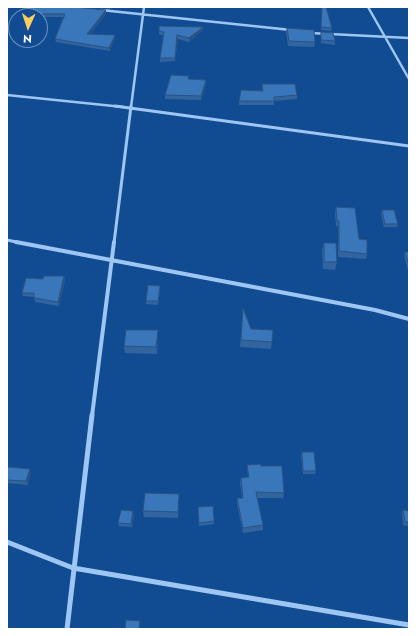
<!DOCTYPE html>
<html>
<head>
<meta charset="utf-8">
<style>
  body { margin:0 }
  #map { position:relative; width:416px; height:636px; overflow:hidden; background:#114c92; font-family:Jost,sans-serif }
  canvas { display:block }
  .frame { position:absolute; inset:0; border:8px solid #fff; pointer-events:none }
  .north { position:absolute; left:8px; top:8px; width:40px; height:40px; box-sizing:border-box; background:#114c92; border:1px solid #7094be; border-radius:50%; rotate:183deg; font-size:11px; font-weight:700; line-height:16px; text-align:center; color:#fff }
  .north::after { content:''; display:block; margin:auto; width:14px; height:18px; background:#ffcd5f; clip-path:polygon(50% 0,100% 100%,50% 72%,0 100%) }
</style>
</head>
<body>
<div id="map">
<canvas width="416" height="636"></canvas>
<div class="frame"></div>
<div class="north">N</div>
</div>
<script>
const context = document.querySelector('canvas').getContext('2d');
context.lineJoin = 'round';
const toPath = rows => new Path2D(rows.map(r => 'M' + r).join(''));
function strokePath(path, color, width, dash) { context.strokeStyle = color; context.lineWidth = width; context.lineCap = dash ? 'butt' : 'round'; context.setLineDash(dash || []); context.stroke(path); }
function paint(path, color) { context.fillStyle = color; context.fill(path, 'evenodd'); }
strokePath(toPath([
  [368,7,409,79],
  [101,10,291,30],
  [310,33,409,38],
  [7,95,123,107],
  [131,107,144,7]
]), '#9dc6f3', 2.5);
strokePath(toPath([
  [115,106,409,146],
  [7,240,21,243],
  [114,243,131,106]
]), '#9dc6f3', 3);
strokePath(toPath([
  [16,242,375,310,409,319],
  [92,416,114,242]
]), '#9dc6f3', 4);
strokePath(toPath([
  [7,542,73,568,409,625],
  [67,629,92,415]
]), '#9dc6f3', 5);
paint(toPath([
  [96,7,112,7,110,9],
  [322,7,332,28,331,31,321,30],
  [26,14,106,14,90,34,115,35,115,38,110,51,56,42,55,39,63,17,40,17,40,16,26,16],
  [203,27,203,30,189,42,178,39,175,61,160,62,160,58,164,36,159,34,159,31],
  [287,28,315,42,314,47,288,46,286,33],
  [321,32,335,41,335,45,321,43],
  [189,76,189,79,206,80,206,84,201,100,165,99,165,95],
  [262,84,297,95,297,99,274,101,274,105,239,105,239,101,262,91],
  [336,207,359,239,367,254,366,259,338,257,338,226,336,226,335,213],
  [382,210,398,224,397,227,384,227,381,214],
  [324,243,337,262,335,270,323,269,322,250],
  [405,252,409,252,409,274,404,255],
  [64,276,65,280,59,306,35,302,34,298,34,297,23,296,22,293,43,279],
  [160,286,160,290,158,305,146,304,146,301],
  [243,308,251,329,272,342,271,349,240,347],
  [158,338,157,354,125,353,124,346],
  [302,452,316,471,315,474,303,474,301,455],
  [247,465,261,466,284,493,283,498,257,498,263,525,263,530,243,533,237,504,237,498,242,498,240,483,241,478,248,477,247,470],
  [7,471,31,472,28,485,7,483],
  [179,494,179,500,178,518,144,517,143,511],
  [198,507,214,521,214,524,199,526],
  [403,510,409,511,409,526,403,525,402,513],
  [134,514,132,527,119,526,118,523]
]), '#3265a0');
paint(toPath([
  [106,10,106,14,87,37,87,34],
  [203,27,203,30,189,42,189,38],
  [115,35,115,38,110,51,109,48],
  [177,35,178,39,175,61,175,58],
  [206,80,206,84,201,100,201,96],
  [64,276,65,280,59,306,58,302],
  [160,286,160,290,158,305,158,301],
  [158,330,158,338,157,354,156,347],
  [30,469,31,472,28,485,26,481],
  [133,511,134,514,132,527,131,524]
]), '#295382');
const building = toPath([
  [30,7,74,7,106,10,87,34,115,35,109,48,55,39,65,14,26,14,30,7],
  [322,7,326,7,332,28,321,27,322,7],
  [159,26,203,27,189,38,177,35,175,58,160,58,164,32,159,31,159,26],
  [287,28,314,30,315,42,289,41,287,28],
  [321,32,333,33,335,41,321,40,321,32],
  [171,75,189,76,188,79,206,80,201,96,165,95,171,75],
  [262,84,295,84,297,95,274,97,274,101,239,101,241,90,263,91,262,84],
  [336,207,355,208,359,239,367,240,367,254,339,251,339,221,337,221,336,207],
  [382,210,394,210,398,224,385,224,382,210],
  [324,243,336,243,337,262,324,262,324,243],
  [405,252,409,252,409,265,405,252],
  [44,276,64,276,58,302,34,298,34,293,22,293,26,278,43,279,44,276],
  [148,285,160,286,158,301,146,301,148,285],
  [243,308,251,329,273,330,272,342,241,340,243,308],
  [126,330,158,330,156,347,124,346,126,330],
  [302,452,314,452,316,471,303,471,302,452],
  [261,464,261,466,282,466,284,493,256,492,263,525,243,528,237,498,243,498,241,478,249,477,247,465,261,464],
  [8,467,30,469,26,481,7,480,7,471,8,467],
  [145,493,179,494,178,512,143,511,145,493],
  [213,506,214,521,199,523,198,507,213,506],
  [121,510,133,511,131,524,118,523,121,510],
  [403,510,409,511,409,522,405,522,403,510],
  [126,620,140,621,139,629,125,629,126,620]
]);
paint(building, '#3a76ba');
strokePath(building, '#295382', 1);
</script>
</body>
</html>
